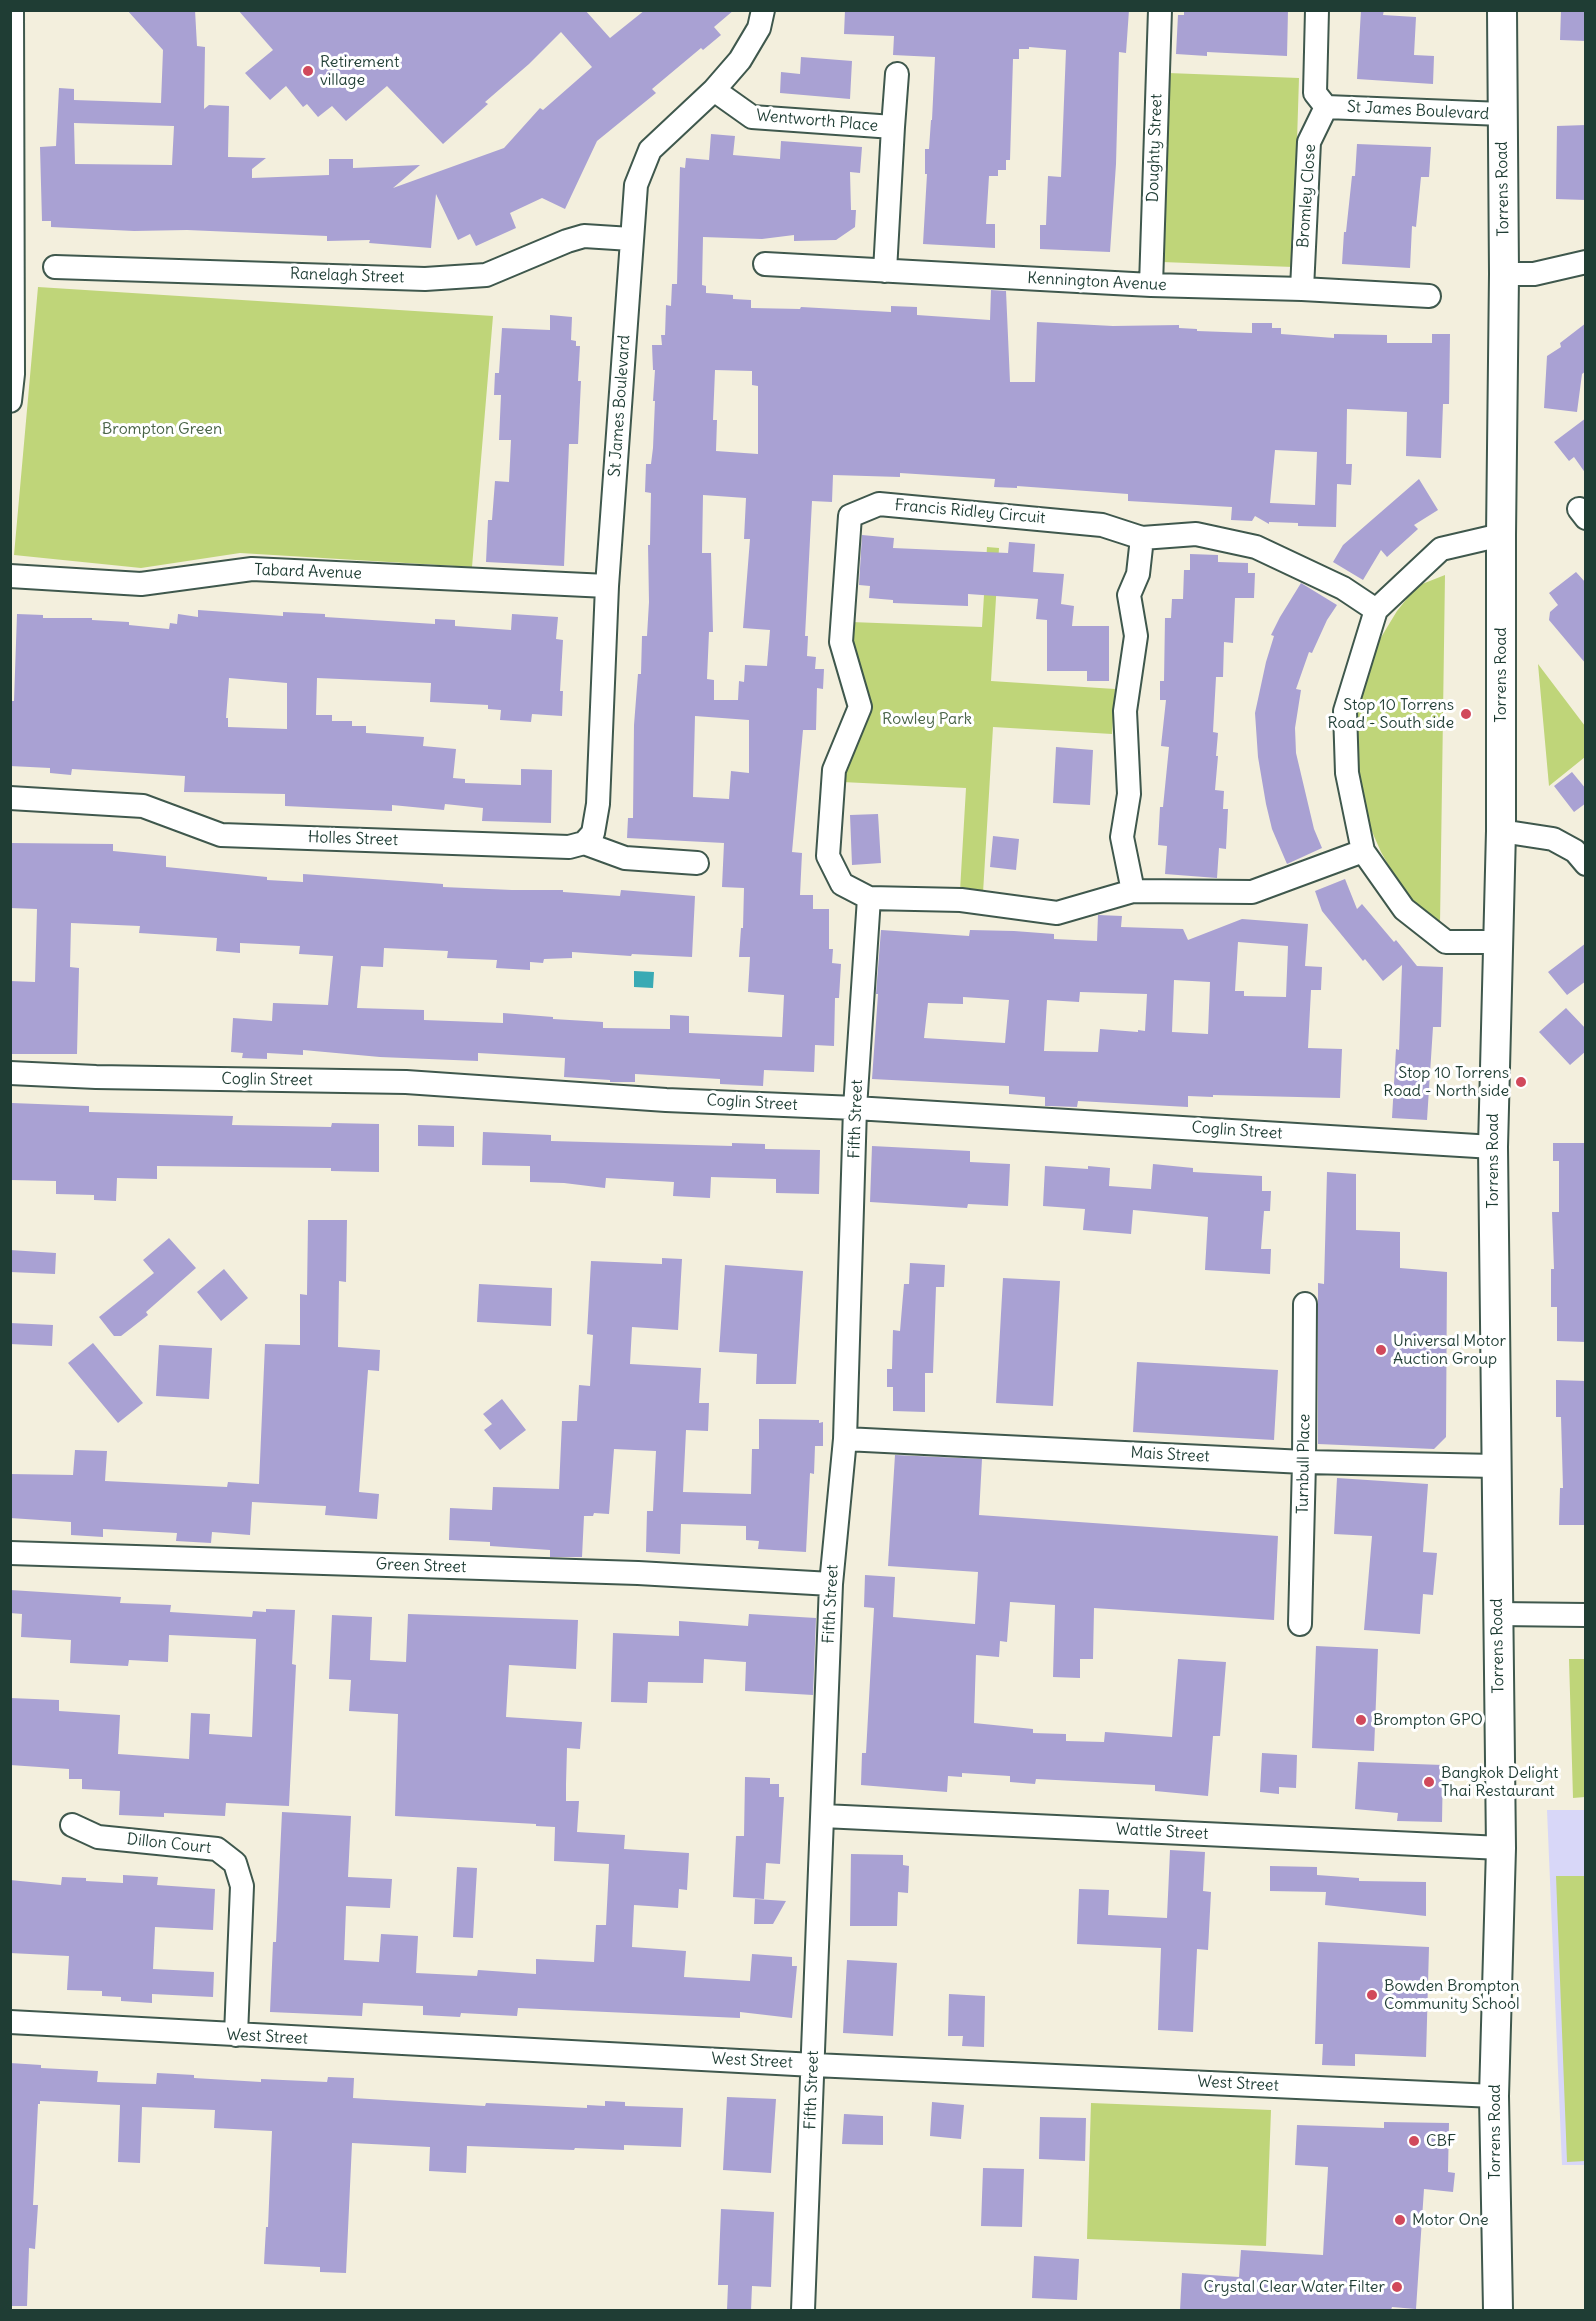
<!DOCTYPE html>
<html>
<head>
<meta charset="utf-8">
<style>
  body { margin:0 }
  #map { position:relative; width:1596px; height:2321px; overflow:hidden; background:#f3efdd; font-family:Delius,sans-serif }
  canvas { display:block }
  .frame { position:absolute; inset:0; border:12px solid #1f3d34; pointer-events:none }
</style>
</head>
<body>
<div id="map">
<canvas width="1596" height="2321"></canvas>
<div class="frame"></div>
</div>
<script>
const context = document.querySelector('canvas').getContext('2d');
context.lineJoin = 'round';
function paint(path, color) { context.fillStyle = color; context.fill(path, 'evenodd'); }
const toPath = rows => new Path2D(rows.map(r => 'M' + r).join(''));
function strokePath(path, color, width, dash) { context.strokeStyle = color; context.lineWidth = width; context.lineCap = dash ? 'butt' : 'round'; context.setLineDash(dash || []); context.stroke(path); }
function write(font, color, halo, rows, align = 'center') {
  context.font = font + ' Delius,sans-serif'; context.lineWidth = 6; context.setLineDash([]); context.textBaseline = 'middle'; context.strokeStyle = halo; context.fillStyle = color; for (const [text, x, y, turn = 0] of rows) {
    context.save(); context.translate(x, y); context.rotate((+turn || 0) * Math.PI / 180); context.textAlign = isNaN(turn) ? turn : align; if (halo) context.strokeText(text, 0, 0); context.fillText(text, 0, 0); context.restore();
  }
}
paint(toPath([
  [1547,1810,1585,1810,1585,2165,1562,2165]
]), '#d8d7f8');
paint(toPath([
  [1168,73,1299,78,1293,267,1162,262],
  [38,287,493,316,472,567,240,553,141,568,14,555],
  [987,547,999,548,991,681,1115,689,1112,734,993,727,983,893,960,891,966,788,842,782,863,706,845,644,851,622,982,627],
  [1445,575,1440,924,1426,914,1409,896,1394,875,1381,852,1366,818,1354,738,1356,706,1377,644,1397,611,1417,586],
  [1538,664,1585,726,1585,757,1549,786],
  [1569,1659,1585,1659,1585,1797,1573,1798],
  [1556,1876,1585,1876,1585,2161,1567,2162],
  [1091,2103,1271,2110,1266,2246,1087,2239]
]), '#bfd579');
paint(toPath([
  [634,971,654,972,653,988,634,987]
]), '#39aab4');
paint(toPath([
  [127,10,195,10,197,46,205,47,204,109,209,105,229,106,228,157,266,158,252,169,252,178,329,175,329,159,353,159,353,168,420,165,393,188,504,148,540,108,543,110,592,67,561,32,529,64,485,102,488,104,443,144,387,86,346,121,332,106,318,117,307,104,303,107,286,86,270,100,245,73,273,50,238,10,585,10,610,38,645,10,734,10,714,27,721,35,703,50,701,48,652,89,656,93,597,141,565,209,542,198,510,213,516,228,476,246,470,234,458,240,436,194,431,248,369,243,370,240,327,241,327,236,187,230,134,231,51,227,51,221,42,221,40,147,56,146,59,88,74,89,74,100,161,103,163,50],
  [74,123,174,126,172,165,75,164],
  [845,10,1129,10,1126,53,1119,52,1116,164,1110,252,1040,249,1040,225,1046,225,1048,176,1061,177,1066,50,1029,47,1029,49,1019,49,1019,59,1013,59,1010,160,1006,160,1006,170,998,170,998,176,989,176,986,224,995,224,995,248,923,244,927,174,925,174,925,149,929,149,931,120,932,120,935,57,893,55,894,36,844,34],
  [1184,10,1288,10,1287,56,1207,52,1207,56,1176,54,1178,15,1184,15],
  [1361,10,1384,10,1383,15,1416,17,1414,55,1434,56,1433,84,1357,79],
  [1561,10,1586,10,1586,41,1560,40],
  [801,57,852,61,850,99,780,93,781,72,800,74],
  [1586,125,1586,200,1556,199,1557,126],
  [711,134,735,136,733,155,780,159,781,141,862,147,860,173,850,172,851,210,856,210,855,227,836,240,794,241,794,235,762,239,703,237,702,285,706,286,706,293,733,295,733,299,751,300,751,308,800,309,801,307,891,312,891,306,917,307,917,315,990,320,991,290,1006,291,1010,382,1035,382,1037,322,1113,326,1179,325,1179,328,1197,329,1197,331,1252,333,1252,323,1272,323,1272,328,1281,328,1281,334,1334,338,1334,334,1387,335,1387,343,1432,343,1432,334,1450,334,1449,404,1443,404,1441,458,1406,456,1407,412,1347,409,1346,464,1352,464,1351,485,1337,484,1336,527,1298,526,1298,523,1269,522,1269,524,1255,516,1252,521,1231,520,1232,507,1128,501,1128,494,1017,486,1017,488,994,487,995,479,900,473,900,477,833,475,832,502,812,501,805,636,808,636,807,656,816,657,815,669,824,669,823,689,817,688,816,730,803,730,792,852,802,853,800,895,813,895,813,909,829,909,829,949,833,949,832,963,841,964,839,998,835,998,834,1046,815,1045,814,1072,764,1070,763,1086,720,1084,720,1079,635,1074,635,1082,610,1082,610,1080,564,1077,565,1058,478,1053,478,1061,380,1057,303,1050,303,1055,267,1053,267,1059,242,1058,243,1053,231,1052,233,1018,272,1021,273,1003,328,1005,333,956,299,954,300,946,240,943,240,953,216,951,217,938,139,933,140,926,71,923,70,967,79,968,77,1054,10,1054,10,981,35,982,37,909,10,908,10,843,113,844,113,851,166,856,166,867,267,877,267,880,303,882,303,874,443,884,443,887,512,890,563,890,563,892,620,896,621,890,695,896,692,957,632,954,631,956,572,952,572,958,544,959,543,963,530,962,530,970,496,968,497,960,447,958,448,951,384,948,383,967,361,966,357,1008,424,1010,424,1020,503,1023,503,1013,553,1017,553,1019,603,1022,603,1028,670,1029,670,1015,689,1016,689,1033,782,1037,784,995,748,992,750,957,739,957,741,928,743,928,744,888,722,887,724,843,627,838,628,818,633,818,634,725,638,674,641,674,642,636,647,636,649,602,648,545,650,545,651,493,645,492,646,464,651,464,653,448,655,401,653,401,655,370,653,370,652,345,662,345,661,335,665,335,666,305,671,306,672,284,677,284,680,167,685,168,686,158,709,160],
  [715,370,752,371,752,385,758,386,758,454,716,451,717,420,713,420],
  [1275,450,1317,452,1315,505,1270,503],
  [703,495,746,498,744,539,750,539,743,628,770,630,767,666,745,665,744,682,739,681,738,700,714,700,714,680,707,679,709,632,713,632,711,553,702,553],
  [695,716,749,720,749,773,731,771,729,799,693,797],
  [1357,144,1431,147,1429,177,1421,177,1416,227,1412,226,1410,268,1342,264,1344,232,1346,232,1352,176,1355,176],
  [550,315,572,317,571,340,576,341,576,346,580,346,578,381,581,381,578,444,569,444,564,566,486,562,488,520,492,520,495,481,509,482,511,440,499,440,501,395,494,395,495,373,499,373,502,328,550,330],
  [1586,323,1586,371,1582,374,1577,412,1544,408,1547,356,1561,347,1560,343],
  [1586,418,1586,474,1574,457,1569,461,1554,442],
  [1419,479,1438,510,1414,525,1418,529,1387,557,1381,550,1363,580,1333,562,1343,545],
  [862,535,894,538,893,548,1008,553,1009,542,1035,544,1033,572,1064,574,1061,604,1074,606,1072,626,1109,626,1109,681,1087,681,1087,671,1047,671,1047,620,1036,619,1038,599,968,594,968,606,893,603,893,600,869,598,870,586,859,585],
  [1190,554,1218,555,1218,562,1248,563,1248,573,1255,573,1254,598,1235,598,1233,643,1224,642,1223,677,1216,677,1213,732,1218,733,1216,756,1218,756,1215,790,1224,791,1223,809,1228,809,1226,849,1219,848,1217,878,1165,874,1167,846,1158,845,1160,807,1163,807,1169,747,1161,746,1166,700,1160,700,1160,681,1164,681,1165,618,1171,618,1172,599,1183,599,1184,570,1190,570],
  [1576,572,1586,583,1586,664,1549,620,1550,612,1558,605,1549,593],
  [1301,583,1337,605,1327,620,1312,653,1309,652,1296,689,1301,690,1295,728,1296,753,1314,829,1322,848,1287,864,1272,829,1266,804,1258,757,1255,713,1266,662,1274,636,1271,635,1280,617],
  [198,610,283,616,283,612,325,614,325,617,435,624,435,619,455,620,455,626,511,630,512,614,558,617,556,639,563,640,560,691,563,691,562,716,532,714,531,722,500,720,501,710,488,709,488,705,430,702,431,683,317,678,316,715,332,715,332,721,352,721,352,726,366,726,366,733,424,737,423,746,456,749,453,778,465,779,465,783,521,785,521,769,552,770,551,823,482,821,483,808,445,804,444,810,392,805,392,811,285,806,285,794,184,792,185,776,72,769,71,775,50,773,50,768,10,766,10,701,14,701,17,614,43,615,43,618,92,618,92,620,129,622,129,625,169,629,170,623,177,624,178,614,198,617],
  [229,678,287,683,287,729,228,727,228,718,226,718],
  [1056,747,1093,750,1090,805,1053,803],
  [1572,772,1586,789,1586,803,1574,812,1554,786],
  [878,814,881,863,852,865,850,815],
  [993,836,1019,839,1016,870,990,867],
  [1345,879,1357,909,1362,904,1394,942,1396,940,1417,966,1443,967,1441,1027,1433,1027,1427,1120,1392,1118,1396,1049,1399,1050,1402,965,1383,981,1365,959,1363,961,1322,911,1315,891],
  [1098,915,1122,916,1121,927,1183,929,1188,940,1242,919,1308,924,1305,966,1322,967,1321,990,1311,990,1308,1048,1342,1049,1340,1098,1213,1095,1213,1097,1188,1096,1188,1107,1078,1101,1077,1107,1049,1106,1045,1106,1045,1097,1009,1094,1009,1086,872,1079,878,994,876,994,881,930,969,936,970,930,1014,931,1054,934,1054,939,1097,941],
  [1238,942,1288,946,1286,997,1244,996,1244,991,1235,991],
  [1174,980,1210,982,1208,1034,1172,1032],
  [1080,992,1147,994,1145,1031,1138,1030,1138,1032,1100,1029,1098,1052,1044,1051,1047,1000,1079,1002],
  [963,997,1009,1000,1005,1043,924,1038,928,1003,963,1004],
  [1586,943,1586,981,1567,995,1548,972],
  [1566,1008,1586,1029,1586,1051,1570,1065,1539,1032],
  [12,1103,89,1106,89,1112,233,1116,232,1125,331,1127,332,1123,379,1124,379,1172,331,1171,331,1168,157,1166,157,1179,117,1178,116,1201,94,1200,94,1195,56,1194,56,1181,11,1180],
  [418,1125,454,1126,454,1147,418,1146],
  [483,1132,551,1135,551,1141,732,1146,732,1143,765,1144,765,1149,820,1150,819,1194,776,1193,776,1179,711,1177,710,1198,673,1196,674,1182,606,1178,605,1188,564,1183,530,1182,530,1166,482,1165],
  [1553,1143,1586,1143,1586,1342,1557,1341,1557,1307,1551,1307,1551,1269,1554,1269,1552,1212,1559,1212,1559,1161,1553,1161],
  [872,1146,970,1151,970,1162,1010,1164,1008,1206,968,1204,967,1208,870,1202],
  [1153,1164,1193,1168,1193,1172,1262,1176,1262,1191,1271,1191,1270,1211,1264,1211,1261,1249,1271,1249,1270,1274,1205,1270,1208,1217,1133,1210,1131,1234,1083,1230,1085,1209,1043,1206,1045,1166,1088,1169,1088,1166,1110,1168,1109,1186,1151,1189],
  [1327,1172,1356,1174,1356,1230,1400,1232,1400,1268,1447,1272,1446,1437,1434,1449,1318,1444,1318,1283,1324,1284],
  [308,1220,347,1220,346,1282,339,1281,338,1347,380,1350,379,1371,368,1370,359,1492,379,1494,377,1519,325,1515,326,1506,252,1502,250,1535,212,1532,211,1543,176,1541,177,1533,103,1529,103,1537,71,1535,71,1522,10,1518,10,1474,73,1475,75,1450,107,1451,105,1481,227,1487,228,1482,259,1484,265,1344,300,1345,300,1294,307,1295],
  [169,1238,196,1268,146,1312,148,1315,121,1336,114,1336,99,1317,154,1273,143,1260],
  [10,1250,56,1253,55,1274,10,1272],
  [662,1258,682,1259,678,1330,632,1327,630,1364,701,1368,699,1403,709,1403,708,1431,686,1430,683,1492,751,1494,752,1449,759,1449,759,1419,819,1420,819,1423,823,1422,823,1446,815,1446,814,1474,810,1473,806,1552,758,1549,759,1541,746,1540,746,1526,681,1524,680,1554,646,1552,647,1511,653,1511,656,1451,614,1449,609,1514,594,1513,593,1516,584,1516,582,1557,550,1557,550,1550,490,1546,490,1542,449,1540,450,1508,492,1510,493,1487,559,1489,562,1421,577,1421,579,1385,590,1386,593,1335,587,1334,591,1261,662,1264],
  [910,1263,945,1265,944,1287,936,1287,933,1373,925,1373,925,1412,893,1411,893,1387,887,1387,887,1369,892,1369,893,1330,900,1331,904,1284,909,1284],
  [725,1265,803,1271,796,1384,756,1384,757,1354,719,1352],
  [224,1269,248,1298,221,1321,197,1292],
  [1003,1278,1060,1281,1053,1406,996,1403],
  [479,1284,552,1288,551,1326,477,1322],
  [10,1323,53,1325,52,1346,10,1344],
  [93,1343,143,1403,118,1423,68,1363],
  [159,1345,212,1348,209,1399,156,1396],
  [1137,1362,1278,1370,1274,1440,1133,1432],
  [1556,1380,1586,1381,1586,1525,1559,1525,1560,1488,1563,1488,1561,1417,1556,1417],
  [502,1399,526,1430,500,1450,484,1430,492,1424,483,1414],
  [895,1455,982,1459,979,1515,1278,1536,1274,1620,1094,1608,1093,1659,1080,1659,1080,1678,1053,1677,1055,1605,1010,1602,1007,1642,1000,1641,999,1657,976,1655,974,1723,1033,1729,1033,1733,1066,1734,1066,1741,1104,1742,1105,1732,1172,1737,1178,1659,1226,1662,1220,1736,1213,1736,1208,1796,1155,1791,1155,1785,1036,1779,1035,1784,1010,1782,1010,1776,962,1773,962,1777,948,1776,947,1792,861,1785,862,1753,866,1753,874,1608,864,1607,865,1575,895,1577,893,1617,975,1624,978,1572,888,1566],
  [1337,1478,1428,1484,1423,1552,1437,1553,1433,1595,1423,1594,1420,1634,1364,1630,1372,1536,1334,1534],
  [10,1590,121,1597,120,1603,171,1605,170,1612,252,1617,253,1611,266,1612,266,1609,295,1610,292,1664,296,1665,289,1806,226,1803,225,1816,164,1813,164,1817,119,1815,120,1791,82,1789,82,1779,69,1779,69,1769,10,1765,10,1698,59,1700,59,1711,120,1715,118,1754,189,1759,191,1713,210,1714,209,1734,252,1737,256,1639,169,1635,168,1662,129,1660,128,1666,70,1663,71,1640,21,1637,22,1614,10,1613],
  [408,1614,578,1620,576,1669,509,1665,506,1717,582,1722,580,1749,567,1748,566,1784,566,1801,579,1801,577,1832,625,1835,624,1849,689,1853,687,1890,679,1889,678,1908,634,1905,632,1947,686,1951,684,1977,750,1981,752,1954,792,1957,792,1966,797,1966,792,2018,740,2012,740,2018,518,2008,517,2016,461,2013,460,2017,423,2015,423,2006,363,2003,362,2016,270,2012,273,1942,276,1942,282,1812,351,1816,348,1877,392,1879,390,1908,346,1906,344,1960,379,1962,381,1934,418,1936,416,1973,477,1976,478,1970,536,1974,536,1959,594,1962,596,1925,606,1925,609,1864,554,1861,555,1827,536,1826,536,1824,395,1816,398,1714,349,1711,351,1680,329,1679,332,1615,372,1617,370,1660,406,1662],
  [749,1614,816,1618,813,1695,745,1691,746,1662,704,1659,703,1683,648,1682,647,1703,611,1702,613,1633,679,1636,679,1621,748,1626],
  [1316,1646,1378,1649,1374,1751,1312,1748],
  [1262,1753,1297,1755,1296,1788,1279,1787,1279,1794,1260,1792],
  [1358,1762,1443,1765,1442,1822,1397,1821,1398,1813,1355,1809],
  [745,1777,770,1778,770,1784,779,1784,779,1797,784,1797,780,1864,766,1863,764,1899,733,1897,736,1836,744,1836],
  [1170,1850,1205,1852,1203,1891,1211,1892,1208,1950,1197,1949,1193,2032,1158,2030,1161,1948,1077,1944,1079,1889,1109,1890,1108,1915,1167,1918],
  [851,1854,903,1855,903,1865,909,1866,908,1893,898,1892,897,1926,850,1926],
  [1270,1866,1317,1867,1317,1875,1359,1878,1359,1881,1426,1882,1426,1916,1325,1905,1326,1892,1270,1891],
  [457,1867,477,1868,473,1938,453,1937],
  [123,1875,158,1877,157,1885,215,1889,213,1930,155,1927,153,1969,214,1972,213,1997,152,1994,152,2003,121,2001,121,1997,102,1996,102,1991,67,1990,69,1956,10,1953,10,1880,61,1885,62,1877,86,1878,86,1881,123,1883],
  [755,1899,786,1901,773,1924,754,1924],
  [1318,1942,1429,1947,1426,2057,1355,2054,1355,2066,1322,2065,1323,2044,1315,2044],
  [847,1960,897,1963,893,2036,843,2033],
  [949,1994,985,1996,984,2047,962,2046,963,2036,948,2036],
  [10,2063,41,2065,41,2068,98,2071,97,2082,156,2084,157,2073,194,2075,194,2078,261,2082,261,2079,327,2082,328,2077,354,2078,353,2098,485,2106,486,2103,587,2108,587,2105,605,2106,605,2101,625,2102,625,2106,683,2108,681,2147,624,2145,624,2150,575,2148,574,2150,467,2146,466,2173,429,2171,430,2147,352,2143,346,2273,320,2272,320,2267,264,2264,266,2227,268,2227,272,2131,214,2128,215,2110,142,2107,140,2163,118,2162,120,2105,40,2101,40,2104,38,2104,33,2205,38,2205,35,2249,29,2248,27,2306,10,2306],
  [727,2097,776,2099,771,2173,723,2170],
  [932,2102,964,2105,961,2139,930,2136],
  [844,2114,883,2116,883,2145,842,2144],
  [1040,2117,1086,2118,1085,2161,1039,2159],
  [1384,2122,1449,2123,1448,2172,1455,2173,1453,2192,1424,2189,1416,2309,1392,2307,1391,2310,1180,2310,1182,2273,1239,2277,1241,2250,1323,2255,1328,2167,1295,2165,1297,2125,1384,2128],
  [983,2168,1024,2169,1022,2227,981,2226],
  [721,2209,774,2212,771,2287,752,2286,751,2310,727,2310,728,2285,718,2285],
  [1034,2256,1079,2259,1077,2300,1032,2298]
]), '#a9a1d3');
const minor = toPath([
  [1317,10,1315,93,1326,107,1502,114],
  [714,90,752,117,893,127,885,271],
  [893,127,897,74],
  [765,264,1151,285,1302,289,1429,296],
  [55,267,425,279,486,275,567,241,584,236,631,239],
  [1504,274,1534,274,1586,262],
  [1151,285,1160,10],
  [1302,289,1309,142,1326,107],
  [10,401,13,374,12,10],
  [1579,509,1586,518],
  [10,576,141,584,252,569,607,586],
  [10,798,143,806,221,835,569,847,584,843,625,858,697,863],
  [1501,831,1553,839,1575,851,1586,864],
  [584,843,593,833,598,804,607,586,636,185,650,150,714,90,740,60,759,28,763,10],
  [1363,851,1252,892,1133,891,1057,913,961,900,869,898,842,884,828,856,834,770,860,707,841,642,850,516,879,504,1102,525,1142,538,1196,534,1256,547,1343,588,1376,610],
  [1133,891,1122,837,1129,794,1125,711,1136,636,1129,595,1138,574,1142,538],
  [1497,942,1446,942,1404,909,1363,851,1347,773,1345,711,1376,610,1441,549,1501,535],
  [10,1073,96,1077,406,1082,666,1100,855,1108,1493,1147],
  [845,1439,1304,1462,1496,1466],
  [10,1553,638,1573,831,1584],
  [1498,1614,1586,1615],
  [1300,1624,1304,1462,1305,1304],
  [823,1816,1501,1848],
  [72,1825,98,1837,217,1849,235,1863,242,1886,236,2035],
  [10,2022,814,2065,1494,2096],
  [803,2310,831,1584,845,1439,855,1108,869,898]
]);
const major = toPath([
  [1498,2310,1494,2096,1501,1848,1493,1147,1501,831,1501,535,1504,274,1502,10]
]);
strokePath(minor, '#3f584d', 26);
strokePath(major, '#3f584d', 32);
strokePath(minor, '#fff', 22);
strokePath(major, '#fff', 28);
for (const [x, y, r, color] of [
  [308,71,6,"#d1495b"],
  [1466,714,6,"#d1495b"],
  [1521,1082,6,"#d1495b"],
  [1381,1350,6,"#d1495b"],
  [1361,1720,6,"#d1495b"],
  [1429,1782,6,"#d1495b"],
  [1372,1995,6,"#d1495b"],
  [1414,2141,6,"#d1495b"],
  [1400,2220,6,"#d1495b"],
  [1397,2287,6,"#d1495b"]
]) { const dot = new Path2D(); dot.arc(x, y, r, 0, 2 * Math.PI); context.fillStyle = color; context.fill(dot); strokePath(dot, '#fff', 2); }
write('16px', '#1f3d34', '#fff', [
  ["Retirement",320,62],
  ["village",320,80],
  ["Stop 10 Torrens",1454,705,"right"],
  ["Road - South side",1454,723,"right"],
  ["Stop 10 Torrens",1509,1073,"right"],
  ["Road - North side",1509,1091,"right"],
  ["Universal Motor",1393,1341],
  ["Auction Group",1393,1359],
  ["Brompton GPO",1373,1720],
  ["Bangkok Delight",1441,1773],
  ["Thai Restaurant",1441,1791],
  ["Bowden Brompton",1384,1986],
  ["Community School",1384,2004],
  ["CBF",1426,2141],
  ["Motor One",1412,2220],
  ["Crystal Clear Water Filter",1385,2287,"right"]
], 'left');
write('16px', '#1f3d34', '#fff', [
  ["St James Boulevard",1418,111,3],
  ["Wentworth Place",817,121,5],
  ["Doughty Street",1155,148,-88],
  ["Torrens Road",1503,189,-91],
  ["Bromley Close",1307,196,-86],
  ["Ranelagh Street",347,276,2],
  ["Kennington Avenue",1097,282,3],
  ["St James Boulevard",620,406,-86],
  ["Francis Ridley Circuit",970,512,5],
  ["Tabard Avenue",308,572,2],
  ["Torrens Road",1501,675,-90],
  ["Holles Street",353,839,2],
  ["Coglin Street",267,1080,1],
  ["Coglin Street",752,1103,3],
  ["Fifth Street",856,1119,-88],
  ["Coglin Street",1237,1131,4],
  ["Torrens Road",1493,1161,-90],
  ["Mais Street",1170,1455,3],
  ["Turnbull Place",1304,1464,-89],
  ["Green Street",421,1566,2],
  ["Fifth Street",831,1604,-87],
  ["Torrens Road",1498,1646,-91],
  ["Wattle Street",1162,1832,3],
  ["Dillon Court",169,1844,6],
  ["West Street",267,2037,3],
  ["West Street",752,2061,3],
  ["West Street",1238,2084,3],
  ["Fifth Street",812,2090,-88],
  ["Torrens Road",1495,2132,-90]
]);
write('16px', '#476345', '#fff', [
  ["Brompton Green",162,429],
  ["Rowley Park",927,719]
]);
</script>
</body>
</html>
